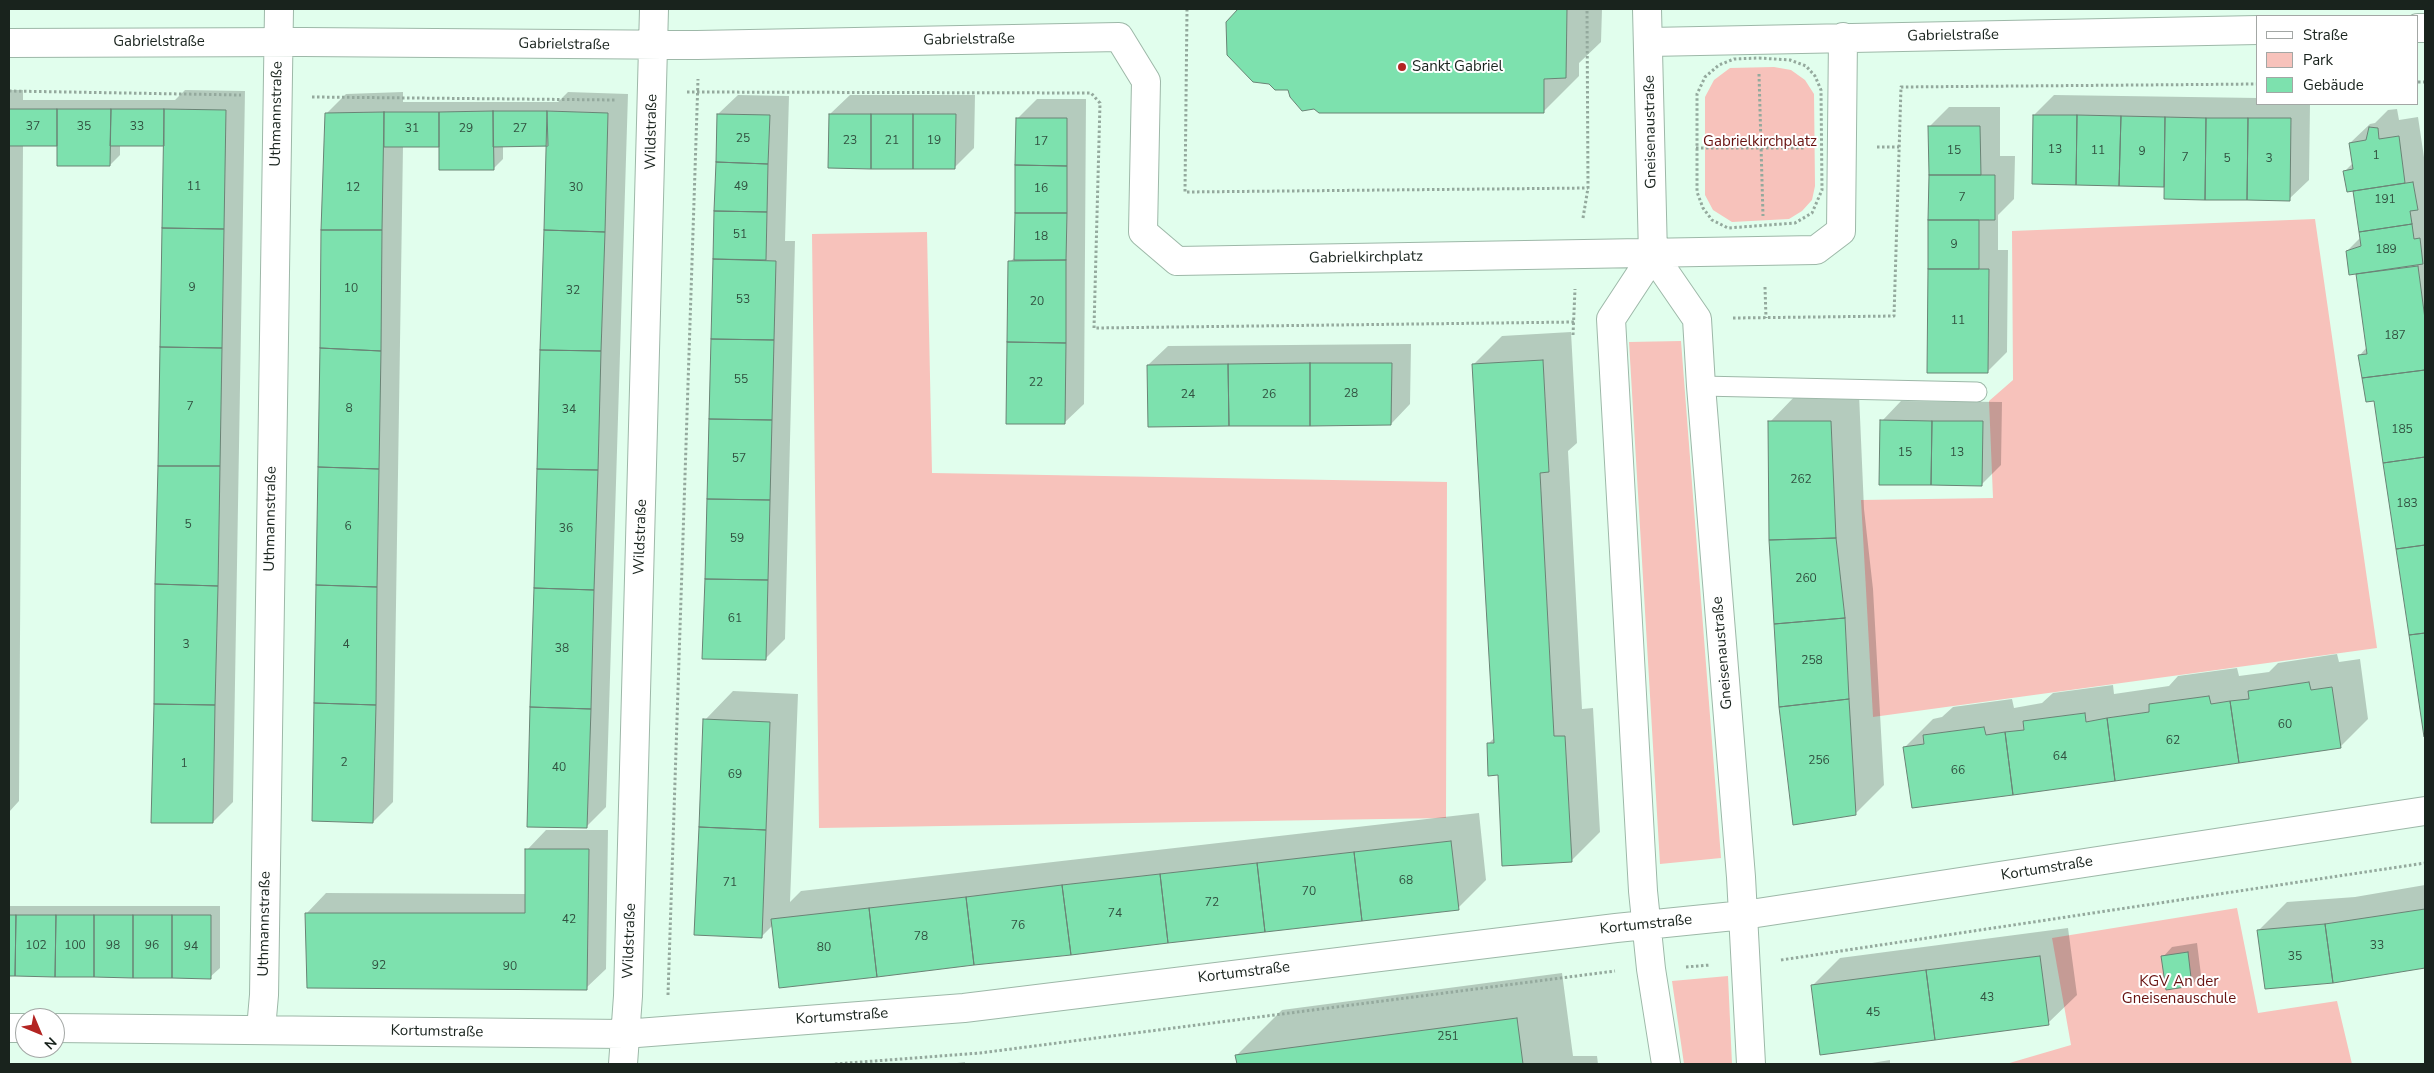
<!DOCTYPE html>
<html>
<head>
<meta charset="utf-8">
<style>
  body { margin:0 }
  #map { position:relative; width:2434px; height:1073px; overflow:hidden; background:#e1feed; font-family:"Nunito Sans",sans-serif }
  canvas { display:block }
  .frame { position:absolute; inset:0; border:10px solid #19231d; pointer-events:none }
  .legend { position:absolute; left:2256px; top:15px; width:162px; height:90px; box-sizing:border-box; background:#fff; border:1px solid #a3a7a5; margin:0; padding:6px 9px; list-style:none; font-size:15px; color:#19231d }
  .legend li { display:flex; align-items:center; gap:10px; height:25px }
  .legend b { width:25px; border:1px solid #a3a7a5 }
  .north { position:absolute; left:15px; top:1008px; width:50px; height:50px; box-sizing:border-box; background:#fff; border:1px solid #a3a7a5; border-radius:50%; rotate:135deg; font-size:14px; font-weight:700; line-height:20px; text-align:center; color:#19231d }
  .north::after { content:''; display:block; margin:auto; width:18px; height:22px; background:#b32422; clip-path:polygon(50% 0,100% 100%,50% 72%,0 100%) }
</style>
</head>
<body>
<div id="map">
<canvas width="2434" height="1073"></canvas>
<div class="frame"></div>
<ul class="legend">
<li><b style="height:6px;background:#fff"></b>Straße</li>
<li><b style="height:14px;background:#f7c2bb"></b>Park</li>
<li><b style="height:14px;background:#7de1ae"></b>Gebäude</li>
</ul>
<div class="north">N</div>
</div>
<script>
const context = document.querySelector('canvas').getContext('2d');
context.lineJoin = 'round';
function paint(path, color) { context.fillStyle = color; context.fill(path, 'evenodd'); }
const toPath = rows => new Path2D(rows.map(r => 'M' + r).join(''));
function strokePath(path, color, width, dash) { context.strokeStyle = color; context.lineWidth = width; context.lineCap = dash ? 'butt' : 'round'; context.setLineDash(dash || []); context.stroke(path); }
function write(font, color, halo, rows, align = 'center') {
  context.font = font + ' "Nunito Sans",sans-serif'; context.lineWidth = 4; context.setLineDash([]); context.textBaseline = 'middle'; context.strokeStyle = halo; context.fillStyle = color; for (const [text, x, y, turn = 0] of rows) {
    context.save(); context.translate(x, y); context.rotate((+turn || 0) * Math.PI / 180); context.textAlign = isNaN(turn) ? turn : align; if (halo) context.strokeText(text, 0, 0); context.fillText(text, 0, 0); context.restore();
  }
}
paint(toPath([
  [1774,67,1791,70,1805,80,1814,94,1815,186,1812,200,1802,211,1789,219,1732,222,1713,210,1705,195,1705,97,1714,80,1730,68],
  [2315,219,2377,648,1873,717,1861,500,1993,498,1989,401,2013,380,2012,231],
  [927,232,932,473,1447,482,1446,818,819,828,812,234],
  [1681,341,1721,858,1660,864,1629,342],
  [2237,908,2258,1013,2337,1001,2352,1064,2006,1064,2071,1045,2052,938],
  [1728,976,1732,1064,1684,1064,1672,981]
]), '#f7c2bb');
paint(toPath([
  [1240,9,1602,9,1601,42,1579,63,1579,76,1544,111,1228,22],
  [9,90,23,90,23,100,175,100,185,90,245,91,233,802,213,822,165,144,120,144,120,155,110,165,58,145,23,145,19,801,9,812],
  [403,92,403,102,558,102,568,92,628,94,606,807,587,826,548,145,503,145,503,159,493,169,440,146,403,146,393,802,373,822,326,114,346,94],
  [738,95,789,96,785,241,795,241,785,639,765,659,704,657,718,114],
  [850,95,975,95,974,148,955,167,830,114],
  [2054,95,2258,98,2258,104,2310,104,2309,180,2289,199,2165,186,2033,183,2034,115],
  [1037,99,1086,99,1084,404,1064,423,1010,262,1016,256,1017,119],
  [1949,107,2000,107,2000,156,2015,156,2014,199,1998,215,1998,250,2008,250,2007,352,1987,372,1929,127],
  [2397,109,2399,120,2418,117,2425,164,2425,735,2375,399,2360,355,2367,347,2357,274,2359,272,2347,251,2361,237,2354,189,2345,171,2353,163,2350,143,2370,124,2375,123,2388,110],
  [1571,332,1577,443,1568,451,1582,709,1593,708,1600,832,1571,861,1499,774,1488,744,1495,737,1474,364,1502,336],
  [1411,344,1410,404,1391,424,1148,365,1168,346],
  [1798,393,1859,394,1864,509,1873,589,1884,785,1856,813,1770,422],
  [1901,401,2002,402,2001,465,1981,485,1882,421],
  [2337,654,2339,662,2360,659,2368,719,2340,747,1905,747,1933,719,1942,717,1953,707,2012,699,2014,708,2042,703,2053,693,2113,685,2114,694,2169,686,2178,676,2237,668,2239,676,2269,672,2278,663],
  [733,691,798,694,790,902,801,891,1479,813,1486,880,1458,908,773,925,761,937,705,720],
  [546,830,608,830,606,969,586,988,307,913,326,893,527,894,527,850],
  [2425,885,2425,967,2333,982,2258,931,2287,902,2355,897],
  [9,906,220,906,220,968,210,977,9,975],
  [2068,928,2077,995,2048,1023,1812,986,1840,958],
  [2197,943,2201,975,2192,985,2163,957,2172,947],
  [1562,973,1573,1056,1597,1056,1598,1064,1238,1064,1236,1056,1282,1010],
  [1890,1060,1890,1064,1866,1064],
  [965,1062,965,1064,949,1064]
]), '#0003');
const building = toPath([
  [1238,9,1567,9,1566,78,1544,79,1544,113,1319,113,1314,109,1302,111,1290,97,1288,90,1275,90,1269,84,1253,82,1227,55,1226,22,1238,9],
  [9,109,57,109,57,146,9,146,9,109],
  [57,109,111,109,110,166,57,166,57,109],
  [111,109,164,109,164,146,110,146,111,109],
  [164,109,226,110,224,229,162,228,164,109],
  [493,111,547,111,548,146,493,147,493,111],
  [493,111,494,170,439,170,439,112,493,111],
  [547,111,608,113,605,232,544,230,547,111],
  [384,112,382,230,321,230,325,113,384,112],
  [384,112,439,112,439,147,384,147,384,112],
  [717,114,770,115,768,164,716,162,717,114],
  [829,114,871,114,871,169,828,168,829,114],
  [871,114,913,114,913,169,871,169,871,114],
  [913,114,956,114,955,169,913,169,913,114],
  [2033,115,2077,115,2076,185,2032,184,2033,115],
  [2077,115,2121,116,2119,186,2076,185,2077,115],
  [2121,116,2165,117,2164,187,2119,186,2121,116],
  [2165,117,2206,118,2205,200,2164,199,2165,117],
  [1016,118,1067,118,1067,166,1015,165,1016,118],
  [2206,118,2248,118,2247,200,2205,200,2206,118],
  [2248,118,2291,118,2290,201,2247,200,2248,118],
  [1928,126,1980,126,1981,175,1929,175,1928,126],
  [2369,127,2378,128,2379,139,2399,136,2405,183,2347,192,2343,171,2353,169,2349,143,2366,140,2369,127],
  [716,162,768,164,767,212,714,211,716,162],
  [1015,165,1067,166,1067,213,1015,213,1015,165],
  [1929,175,1995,175,1995,220,1928,220,1929,175],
  [2413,182,2418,210,2410,211,2412,224,2359,232,2353,191,2413,182],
  [714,211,767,212,766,260,713,259,714,211],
  [1015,213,1067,213,1066,260,1014,260,1015,213],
  [1928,220,1979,220,1979,269,1928,269,1928,220],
  [2412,224,2414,239,2420,238,2423,264,2349,275,2346,251,2361,246,2359,232,2412,224],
  [162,228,224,229,222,348,160,347,162,228],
  [321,230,382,230,381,351,320,348,321,230],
  [544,230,605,232,601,351,540,350,544,230],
  [713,259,776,261,774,340,711,339,713,259],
  [1066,260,1066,343,1007,342,1008,261,1066,260],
  [2418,266,2425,319,2425,370,2362,378,2358,355,2367,354,2356,274,2418,266],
  [1928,269,1989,269,1988,373,1927,373,1928,269],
  [711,339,774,340,772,420,709,419,711,339],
  [1007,342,1066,343,1065,424,1006,424,1007,342],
  [160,347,222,348,220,466,158,466,160,347],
  [320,348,381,351,379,469,318,467,320,348],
  [540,350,601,351,598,470,537,469,540,350],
  [1543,360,1549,472,1540,473,1554,736,1565,736,1572,862,1502,866,1498,775,1488,776,1487,743,1494,743,1472,364,1543,360],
  [1310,363,1310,426,1229,426,1228,364,1310,363],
  [1310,363,1392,363,1391,425,1310,426,1310,363],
  [1228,364,1229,426,1148,427,1147,365,1228,364],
  [2425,370,2425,457,2383,463,2374,401,2366,402,2362,378,2425,370],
  [709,419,772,420,770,500,707,499,709,419],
  [1880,420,1932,421,1931,485,1879,485,1880,420],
  [1768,421,1831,421,1836,538,1769,540,1768,421],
  [1932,421,1983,421,1982,486,1931,485,1932,421],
  [2425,457,2425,545,2396,549,2383,463,2425,457],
  [158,466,220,466,218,586,155,584,158,466],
  [318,467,379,469,377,587,316,585,318,467],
  [537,469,598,470,594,590,534,588,537,469],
  [707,499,770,500,768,580,705,579,707,499],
  [1836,538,1845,618,1774,624,1769,540,1836,538],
  [2425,545,2425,633,2409,635,2396,549,2425,545],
  [705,579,768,580,766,660,702,659,705,579],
  [155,584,218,586,215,705,154,704,155,584],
  [316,585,377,587,376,705,314,703,316,585],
  [534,588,594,590,591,709,530,707,534,588],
  [1845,618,1849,699,1779,707,1774,624,1845,618],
  [2425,633,2425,737,2424,737,2409,635,2425,633],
  [2309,682,2311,690,2332,687,2341,748,2239,763,2230,701,2249,699,2248,691,2309,682],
  [2209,696,2211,704,2230,701,2239,763,2115,781,2107,718,2149,712,2149,704,2209,696],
  [1849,699,1856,815,1793,825,1779,707,1849,699],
  [314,703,376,705,373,823,312,821,314,703],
  [154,704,215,705,213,823,151,823,154,704],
  [530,707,591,709,587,828,527,827,530,707],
  [2085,713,2086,722,2107,718,2115,781,2013,795,2005,732,2024,730,2023,721,2085,713],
  [703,719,770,722,766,830,699,827,703,719],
  [1984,727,1986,735,2005,732,2013,795,1912,808,1903,747,1924,744,1923,735,1984,727],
  [699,827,766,830,762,938,694,935,699,827],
  [1451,841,1459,910,1362,921,1354,852,1451,841],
  [525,849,589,849,587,990,307,988,305,913,525,913,525,849],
  [1354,852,1362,921,1265,932,1257,863,1354,852],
  [1257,863,1265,932,1168,943,1160,874,1257,863],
  [1160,874,1168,943,1071,955,1062,885,1160,874],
  [1062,885,1071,955,974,965,966,897,1062,885],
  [966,897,974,965,877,977,869,908,966,897],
  [869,908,877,977,779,988,771,919,869,908],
  [2425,909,2425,968,2333,983,2325,924,2425,909],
  [9,915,16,915,15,976,9,976,9,915],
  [16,915,56,915,55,977,15,976,16,915],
  [56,915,94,915,94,977,55,977,56,915],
  [94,915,133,915,133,978,94,977,94,915],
  [133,915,172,915,172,978,133,978,133,915],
  [172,915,211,915,211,979,172,978,172,915],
  [2325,924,2333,983,2265,989,2257,930,2325,924],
  [2188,952,2192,986,2166,990,2161,956,2188,952],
  [2040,956,2049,1025,1935,1040,1926,970,2040,956],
  [1926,970,1935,1040,1820,1055,1811,985,1926,970],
  [1517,1018,1523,1064,1237,1064,1235,1055,1517,1018]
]);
paint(building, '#7de1ae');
strokePath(building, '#6a8375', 1);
const service = toPath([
  [1701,386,1977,392]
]);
const minor = toPath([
  [1647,9,1653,255,1697,319,1701,386,1741,877,1751,1064],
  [2418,28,2425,28],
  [1649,42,2258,30],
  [9,43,303,42,697,45,1119,37,1146,81,1143,232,1177,261,1816,250,1841,231,1843,37],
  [1653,255,1611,319,1643,891,1651,969,1666,1064],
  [9,1028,25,1028],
  [55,1028,624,1034,964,1008,1616,928,1744,915,2425,811],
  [261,1029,264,995,279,9],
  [623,1064,628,996,654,9]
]);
strokePath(service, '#9db8a8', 21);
strokePath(minor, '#9db8a8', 30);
strokePath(toPath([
  [1187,9,1185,192,1588,188],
  [1759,58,1790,60,1806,66,1815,76,1821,90,1822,190,1812,213,1795,223,1728,228,1712,220,1703,208,1697,192,1697,94,1705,77,1719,65,1734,59,1759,58],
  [1759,74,1763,216],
  [2418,82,2425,82],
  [9,91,241,95],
  [687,92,1091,93,1100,103,1094,328,1575,322],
  [312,97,616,100],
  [1877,147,1899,147],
  [1696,148,1805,148],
  [1583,218,1588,188,1587,9],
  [1765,287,1766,318],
  [1733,318,1894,316,1901,87,2258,84],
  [1573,335,1575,289],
  [1781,960,2425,863],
  [1686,967,1710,965],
  [668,995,698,79],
  [835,1064,980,1053,1615,971]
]), '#94a99d', 3, [2.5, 2.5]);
strokePath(service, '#fff', 19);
strokePath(minor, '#fff', 28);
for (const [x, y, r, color] of [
  [1402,67,5,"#b32422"]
]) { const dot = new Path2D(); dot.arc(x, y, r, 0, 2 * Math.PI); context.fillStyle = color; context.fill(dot); strokePath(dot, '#fff', 2); }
write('12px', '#325241', null, [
  ["37",33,127],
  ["35",84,127],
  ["33",137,127],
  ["31",412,129],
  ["29",466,129],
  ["27",520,129],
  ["25",743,139],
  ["23",850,141],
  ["21",892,141],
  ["19",934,141],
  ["17",1041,142],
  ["13",2055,150],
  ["15",1954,151],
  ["11",2098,151],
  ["9",2142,152],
  ["1",2376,156],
  ["7",2185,158],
  ["5",2227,159],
  ["3",2269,159],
  ["11",194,187],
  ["49",741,187],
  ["12",353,188],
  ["30",576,188],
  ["16",1041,189],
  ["7",1962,198],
  ["191",2385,200],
  ["51",740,235],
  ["18",1041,237],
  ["9",1954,245],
  ["189",2386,250],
  ["9",192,288],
  ["10",351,289],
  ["32",573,291],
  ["53",743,300],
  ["20",1037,302],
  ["11",1958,321],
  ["187",2395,336],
  ["55",741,380],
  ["22",1036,383],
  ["28",1351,394],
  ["24",1188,395],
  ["26",1269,395],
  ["7",190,407],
  ["8",349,409],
  ["34",569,410],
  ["185",2402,430],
  ["15",1905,453],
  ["13",1957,453],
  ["57",739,459],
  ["262",1801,480],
  ["183",2407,504],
  ["5",188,525],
  ["6",348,527],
  ["36",566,529],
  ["59",737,539],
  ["260",1806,579],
  ["61",735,619],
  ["3",186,645],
  ["4",346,645],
  ["38",562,649],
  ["258",1812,661],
  ["60",2285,725],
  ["62",2173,741],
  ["64",2060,757],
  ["256",1819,761],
  ["2",344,763],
  ["1",184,764],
  ["40",559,768],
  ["66",1958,771],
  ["69",735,775],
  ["68",1406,881],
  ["71",730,883],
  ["70",1309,892],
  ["72",1212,903],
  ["74",1115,914],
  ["42",569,920],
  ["76",1018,926],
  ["78",921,937],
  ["102",36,946],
  ["100",75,946],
  ["98",113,946],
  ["96",152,946],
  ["33",2377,946],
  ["94",191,947],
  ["80",824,948],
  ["35",2295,957],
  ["92",379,966],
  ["90",510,967],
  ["43",1987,998],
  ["45",1873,1013],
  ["251",1448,1037]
]);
write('15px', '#19231d', '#fff', [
  ["Gabrielstraße",1953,36,-1],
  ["Gabrielstraße",969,40,-1],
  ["Gabrielstraße",159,42],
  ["Gabrielstraße",564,45,1],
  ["Uthmannstraße",277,114,-89],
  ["Wildstraße",652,132,-89],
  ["Gneisenaustraße",1651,132,-91],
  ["Gabrielkirchplatz",1366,258,-1],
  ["Uthmannstraße",271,519,-89],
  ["Wildstraße",641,537,-88],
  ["Gneisenaustraße",1723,653,-95],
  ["Kortumstraße",2047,869,-9],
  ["Uthmannstraße",265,924,-89],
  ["Kortumstraße",1646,925,-6],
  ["Wildstraße",630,941,-88],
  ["Kortumstraße",1244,973,-7],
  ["Kortumstraße",842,1017,-4],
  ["Kortumstraße",437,1032,1]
]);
write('15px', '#19231d', '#fff', [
  ["Sankt Gabriel",1412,67]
], 'left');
write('15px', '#67110f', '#fff', [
  ["Gabrielkirchplatz",1760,142],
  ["KGV An der",2179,982],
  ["Gneisenauschule",2179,999]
]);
</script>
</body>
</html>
